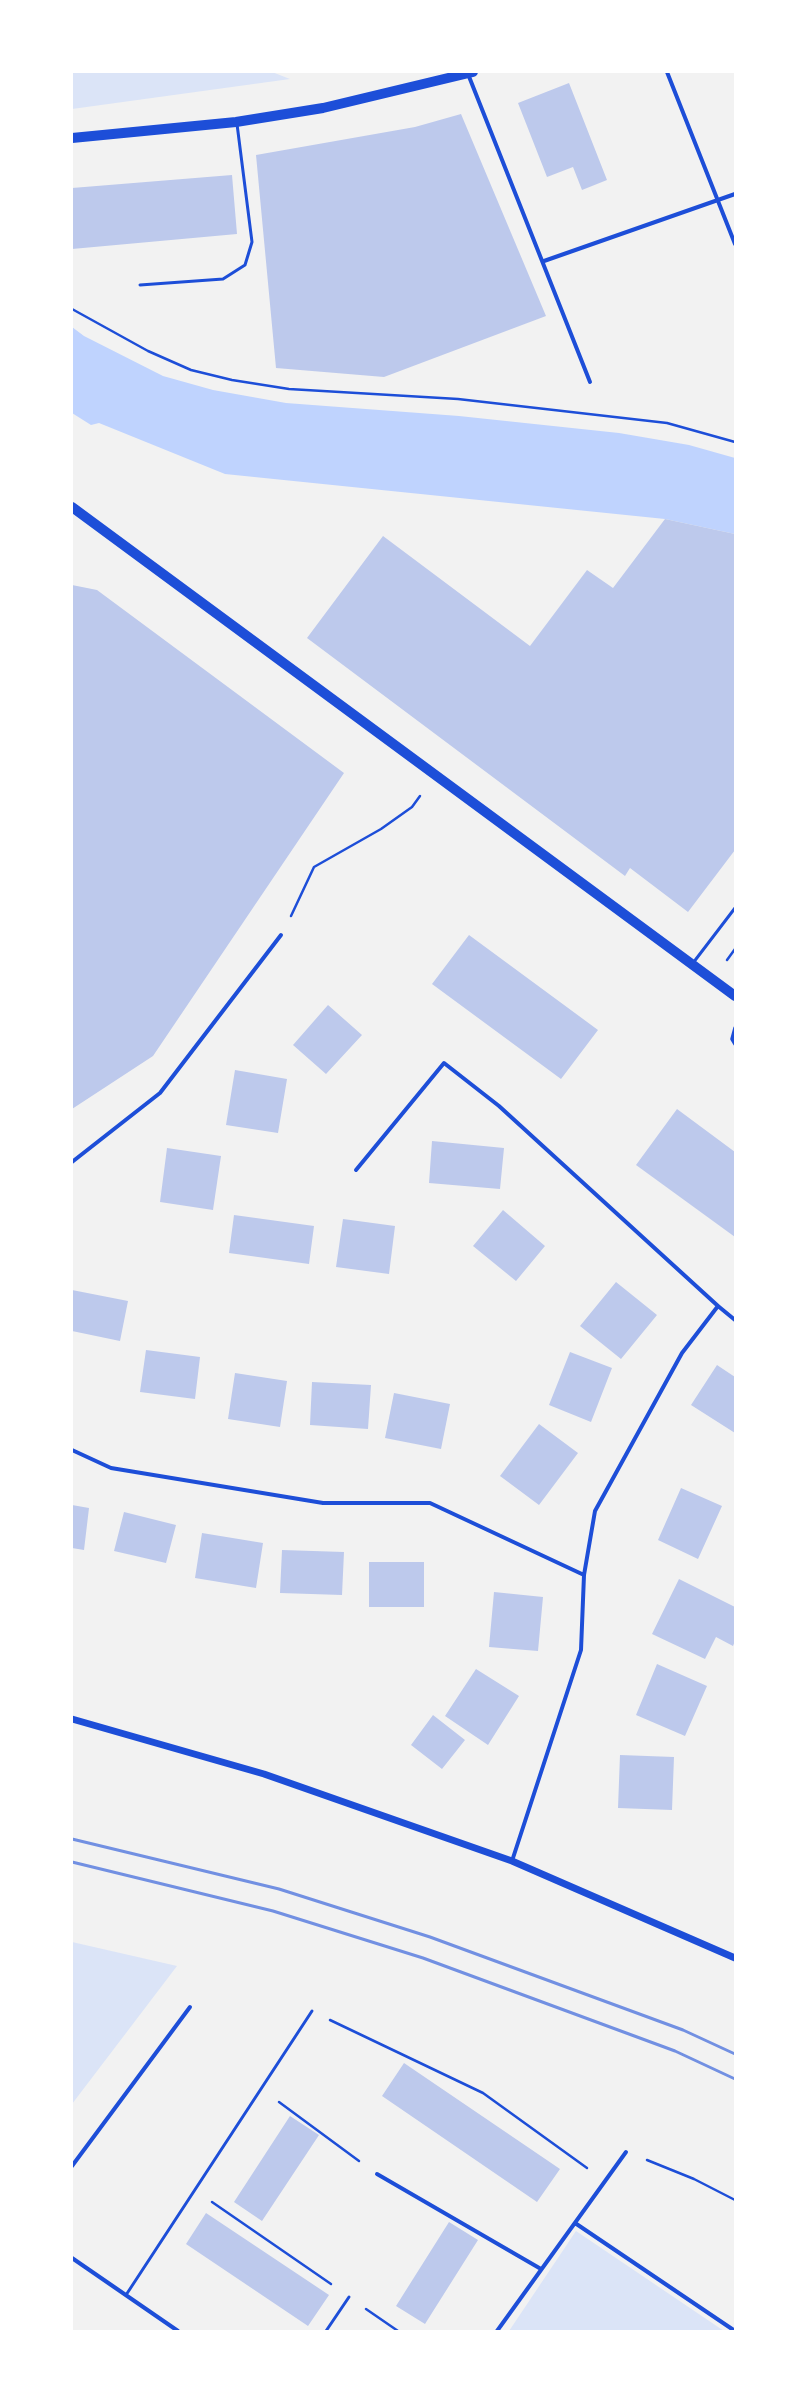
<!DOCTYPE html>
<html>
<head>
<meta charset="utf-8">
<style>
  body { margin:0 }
  #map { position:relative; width:807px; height:2403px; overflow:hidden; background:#f2f2f2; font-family:Lato,sans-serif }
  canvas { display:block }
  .frame { position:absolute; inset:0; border:73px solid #fff; pointer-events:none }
</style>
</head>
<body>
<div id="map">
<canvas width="807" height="2403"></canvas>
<div class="frame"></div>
</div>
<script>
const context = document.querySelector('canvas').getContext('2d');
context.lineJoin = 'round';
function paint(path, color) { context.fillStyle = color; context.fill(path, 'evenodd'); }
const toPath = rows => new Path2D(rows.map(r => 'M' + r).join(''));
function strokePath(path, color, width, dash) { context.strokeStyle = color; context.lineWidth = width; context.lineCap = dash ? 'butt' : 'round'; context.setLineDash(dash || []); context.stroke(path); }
paint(toPath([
  [72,72,272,72,290,79,72,109],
  [72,1942,177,1966,72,2104],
  [576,2231,724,2331,509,2331]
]), '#dbe4f7');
paint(toPath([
  [72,327,84,336,163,376,213,390,286,403,459,416,619,433,689,445,735,458,735,534,665,519,225,474,99,423,91,425,72,413]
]), '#bfd3fe');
paint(toPath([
  [569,83,607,180,582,190,573,167,547,177,518,103],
  [461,114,546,316,384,377,276,368,256,155,415,127],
  [232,175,237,234,72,249,72,188],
  [665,519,735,534,735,850,688,912,630,868,625,876,307,638,383,536,530,646,587,570,613,588],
  [72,585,97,590,344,773,153,1056,72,1109],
  [469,935,598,1030,561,1079,432,984],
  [328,1005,362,1035,326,1074,293,1045],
  [235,1070,287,1079,278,1133,226,1125],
  [677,1109,735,1152,735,1237,636,1165],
  [432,1141,504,1148,500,1189,429,1183],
  [167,1148,221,1156,213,1210,160,1202],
  [503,1210,545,1246,516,1281,473,1246],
  [234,1215,314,1226,309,1264,229,1253],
  [343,1219,395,1226,389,1274,336,1267],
  [616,1282,657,1315,621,1359,580,1326],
  [72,1290,128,1301,120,1341,72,1331],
  [146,1350,200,1357,195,1399,140,1392],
  [570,1352,612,1368,591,1422,549,1405],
  [717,1365,735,1377,735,1433,691,1405],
  [235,1373,287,1381,280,1427,228,1419],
  [312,1382,371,1385,368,1429,310,1425],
  [394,1393,450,1404,441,1449,385,1438],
  [539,1424,578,1453,539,1505,500,1476],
  [681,1488,722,1506,698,1559,658,1540],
  [72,1505,89,1508,84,1550,72,1548],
  [124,1512,176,1525,166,1563,114,1551],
  [202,1533,263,1543,256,1588,195,1578],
  [282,1550,344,1552,342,1595,280,1593],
  [369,1562,424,1562,424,1607,369,1607],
  [679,1579,735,1607,735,1641,733,1646,716,1637,705,1659,652,1634],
  [494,1592,543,1597,538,1651,489,1647],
  [657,1664,707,1686,685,1736,636,1715],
  [476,1669,519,1696,488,1745,445,1716],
  [433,1715,465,1740,442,1769,411,1745],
  [620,1755,674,1757,672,1810,618,1808],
  [404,2063,560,2169,537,2202,382,2096],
  [290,2116,319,2135,262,2221,234,2202],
  [206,2213,329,2295,308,2326,186,2244],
  [449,2222,478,2240,425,2324,396,2306]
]), '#bdc9ec');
strokePath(toPath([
  [72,309,148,351,191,370,232,380,289,389,458,399,667,423,735,442],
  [291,916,314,867,381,829,412,807,420,796],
  [727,960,735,949],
  [330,2020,483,2093,587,2168],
  [279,2102,359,2161],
  [647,2160,694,2179,735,2200],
  [212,2202,331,2284],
  [366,2309,398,2331]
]), '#1d4ed8', 2.5);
strokePath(toPath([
  [140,285,223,279,245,265,252,242,237,124],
  [693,963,735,908],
  [126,2295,312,2011],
  [326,2331,349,2297]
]), '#1d4ed8', 3);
strokePath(toPath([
  [735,1028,732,1039,735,1044]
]), '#1d4ed8', 3.5);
strokePath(toPath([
  [667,72,735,244],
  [468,74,590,382],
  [544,261,735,194],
  [72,1162,160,1093,281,935],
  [356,1170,444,1063,499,1106,718,1306],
  [72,1450,111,1468,323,1503,430,1503,584,1575],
  [512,1861,581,1650,584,1575,595,1511,682,1353,718,1306,735,1320],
  [72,2166,190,2007],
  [377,2174,541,2269],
  [575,2223,735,2331],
  [72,2258,178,2331],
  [497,2331,626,2152]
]), '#1d4ed8', 4);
strokePath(toPath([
  [72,1719,264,1774,512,1861,735,1958]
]), '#1d4ed8', 7);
strokePath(toPath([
  [72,138,236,122,323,108,473,72],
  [72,507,735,996]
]), '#1d4ed8', 10);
strokePath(toPath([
  [72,1839,279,1889,430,1937,683,2030,735,2054],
  [72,1862,273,1911,423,1958,675,2051,735,2079]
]), '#7290e2', 3);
</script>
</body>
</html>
